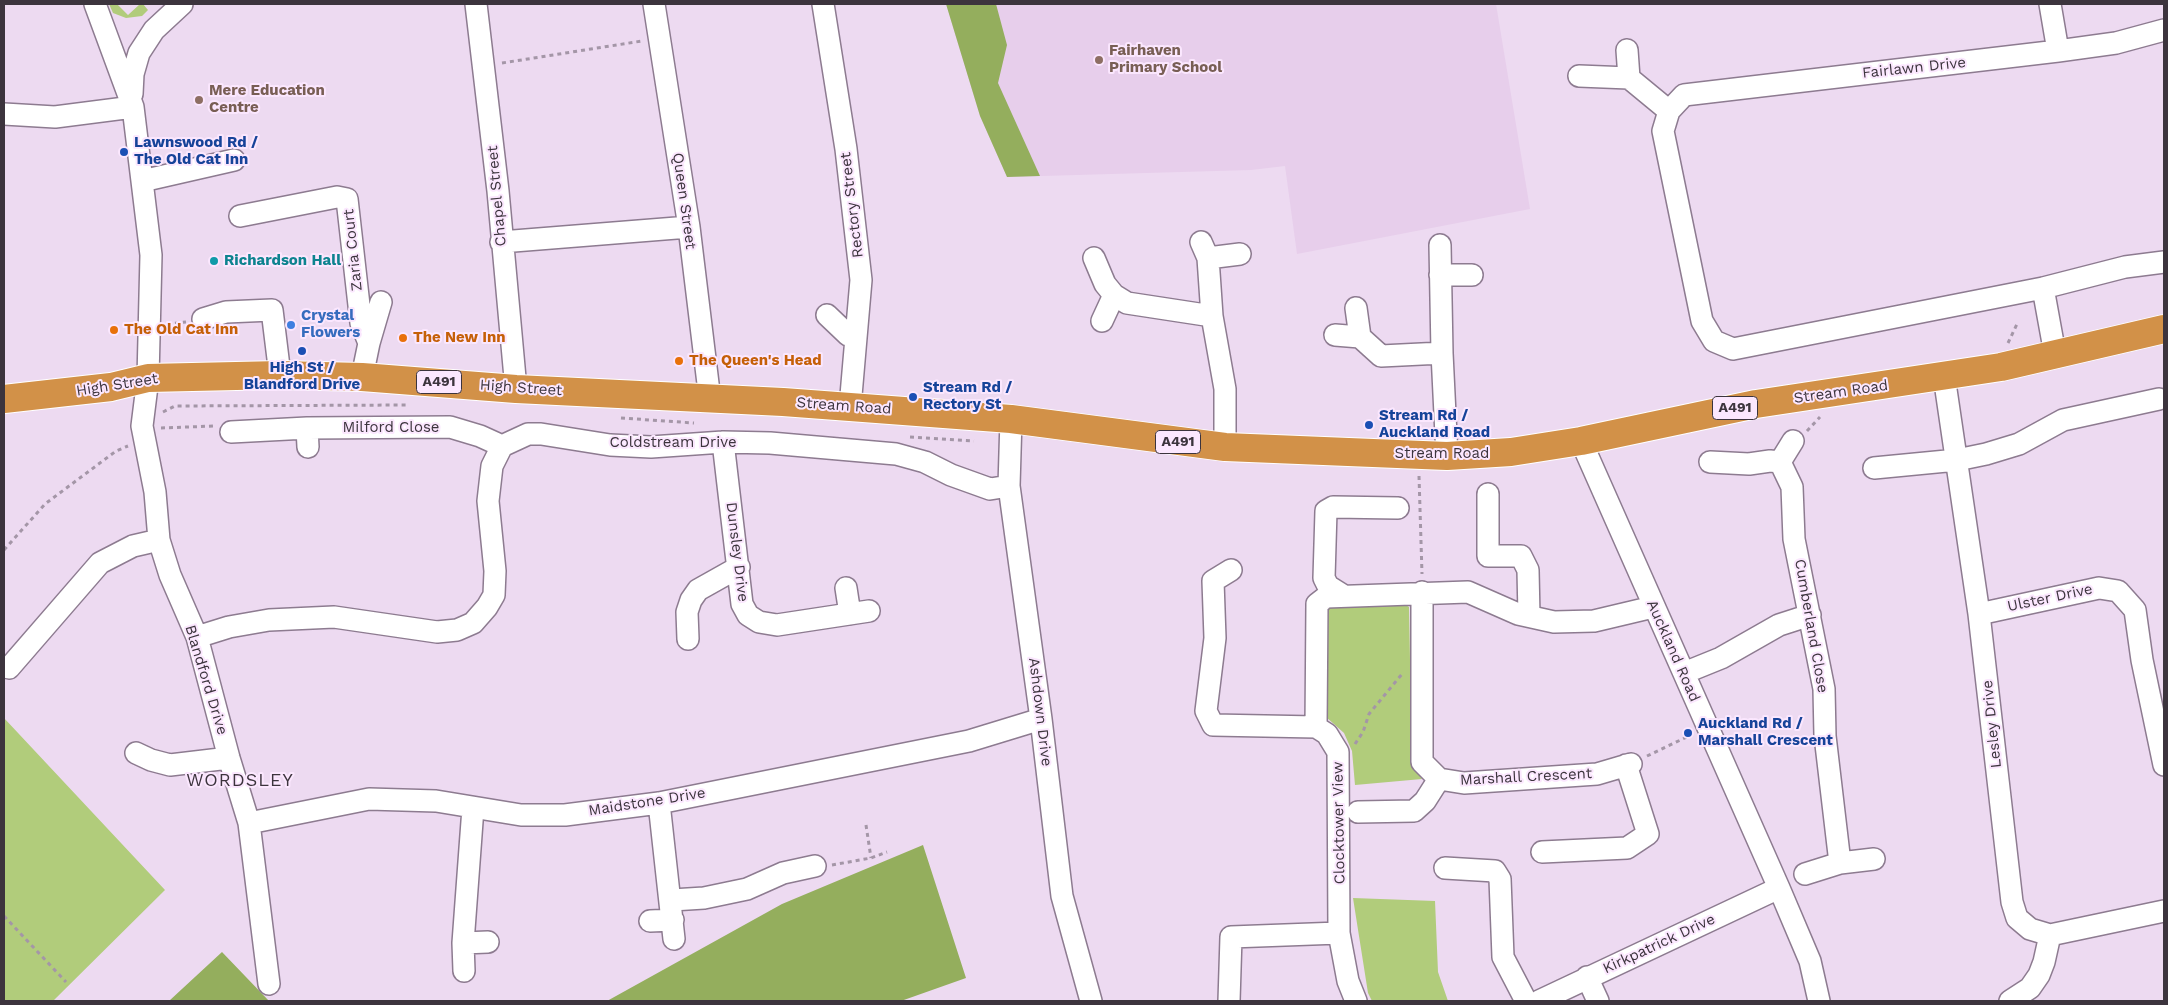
<!DOCTYPE html>
<html>
<head>
<meta charset="utf-8">
<style>
  body { margin:0 }
  #map { position:relative; width:2168px; height:1005px; overflow:hidden; background:#eddaf1; font-family:"Work Sans",sans-serif }
  canvas { display:block }
  .frame { position:absolute; inset:0; border:5px solid #3c343d; pointer-events:none }
</style>
</head>
<body>
<div id="map">
<canvas width="2168" height="1005"></canvas>
<div class="frame"></div>
</div>
<script>
const context = document.querySelector('canvas').getContext('2d');
context.lineJoin = 'round';
function paint(path, color) { context.fillStyle = color; context.fill(path, 'evenodd'); }
const toPath = rows => new Path2D(rows.map(r => 'M' + r).join(''));
function strokePath(path, color, width, dash) { context.strokeStyle = color; context.lineWidth = width; context.lineCap = dash ? 'butt' : 'round'; context.setLineDash(dash || []); context.stroke(path); }
function write(font, color, halo, rows, align = 'center') {
  context.font = font + ' "Work Sans",sans-serif'; context.lineWidth = 4; context.setLineDash([]); context.textBaseline = 'middle'; context.strokeStyle = halo; context.fillStyle = color; for (const [text, x, y, turn = 0] of rows) {
    context.save(); context.translate(x, y); context.rotate((+turn || 0) * Math.PI / 180); context.textAlign = isNaN(turn) ? turn : align; if (halo) context.strokeText(text, 0, 0); context.fillText(text, 0, 0); context.restore();
  }
}
paint(toPath([
  [946,4,1496,4,1530,209,1297,254,1285,166,1251,170,1007,177,980,116]
]), '#e7ceeb');
paint(toPath([
  [109,4,117,4,128,15,140,4,143,4,148,10,142,16,126,18,113,13],
  [1399,601,1409,607,1412,764,1422,779,1355,785,1352,751,1344,733,1326,717,1326,606],
  [4,718,165,890,53,1001,4,1001],
  [1353,898,1435,901,1438,972,1448,1001,1372,1001,1368,993]
]), '#b1cc7b');
paint(toPath([
  [946,4,996,4,1007,45,998,83,1040,176,1007,177,980,116],
  [923,845,966,978,901,1001,607,1001,782,904],
  [222,952,269,1001,169,1001]
]), '#94ae5d');
const minor = toPath([
  [95,4,133,107,151,255,148,378,142,426,155,492,159,540,170,575,197,637,229,758,249,823,269,984],
  [476,4,498,191,516,389],
  [654,4,689,227,710,400],
  [823,4,846,149,861,280,850,407],
  [2050,4,2058,51],
  [2164,30,2116,43,2058,51,1684,95,1669,111,1663,131,1702,321,1714,341,1733,349,2043,288,2125,267,2164,262],
  [1627,50,1629,78],
  [1579,76,1629,78,1669,111],
  [132,94,133,74,139,53,154,30,182,4],
  [4,114,55,117,133,107],
  [142,181,234,160],
  [240,216,337,197,347,199,361,323,369,343,362,377],
  [501,242,689,227],
  [1201,242,1208,258,1240,254],
  [1440,245,1442,353,1447,456],
  [1094,258,1105,284,1114,295,1127,303,1212,316,1225,389,1225,447],
  [1208,258,1212,316],
  [1440,275,1472,275],
  [2043,288,2055,354],
  [1356,308,1360,337],
  [827,315,848,335,856,336],
  [203,319,226,312,272,310,280,375],
  [1102,321,1114,295],
  [1335,335,1360,337,1381,356,1442,353],
  [369,343,381,302],
  [1944,376,1979,614,2012,902,2017,918,2030,929,2050,935,2164,911],
  [1011,419,1009,486,1041,719,1062,896,1091,1001],
  [307,428,308,447],
  [231,432,307,428,450,427,480,436,502,446],
  [1581,441,1779,888,1810,961,1819,1001],
  [723,442,742,604,748,615,759,622,777,625,869,611],
  [1710,462,1749,464,1770,461,1780,462,1792,487,1794,539,1824,689,1825,736,1840,863],
  [1780,462,1793,441],
  [1874,468,1957,460,1986,454,2019,444,2063,420,2159,399],
  [1488,494,1488,556,1521,556,1528,570,1529,616],
  [1231,570,1213,581,1215,638,1206,711,1213,725,1316,727],
  [846,588,850,614],
  [1422,592,1422,762,1439,779,1464,783,1597,774,1631,764],
  [1344,596,1328,586,1324,578,1326,511,1333,507,1398,508],
  [1979,614,2099,588,2118,591,2135,610,2142,660,2164,765],
  [197,637,229,627,269,620,334,617,437,632,457,630,473,623,487,607,494,595,495,571,488,501,492,466,502,446,528,434,541,434,610,445,651,447,723,442,770,443,896,454,925,462,951,475,990,489,1009,486],
  [688,639,687,612,691,600,698,590,739,567],
  [9,668,100,563,133,546,159,540],
  [1684,673,1721,658,1779,625,1810,615],
  [136,753,151,760,170,765,229,758],
  [659,803,674,939],
  [1358,812,1414,811,1425,801,1439,779],
  [249,823,369,799,436,801,521,815,565,815,659,803,969,741,1041,719],
  [1542,852,1627,848,1648,834,1626,765],
  [1445,868,1495,871,1500,879,1503,957,1526,1001],
  [1805,874,1840,863,1874,859],
  [672,900,704,898,747,889,783,873,815,866],
  [650,921,673,920],
  [463,943,488,942],
  [464,971,463,943,473,808],
  [1587,977,1598,1001],
  [1229,1001,1231,937,1339,933],
  [1356,1001,1348,981,1339,933,1338,752,1327,734,1316,727,1317,604,1326,597,1468,592,1518,614,1554,622,1594,621,1653,607],
  [1539,1001,1779,888],
  [2010,1001,2030,988,2039,975,2044,962,2050,935]
]);
const highway = toPath([
  [4,399,111,387,148,378,280,375,362,377,516,389,783,402,1011,419,1225,447,1447,456,1511,452,1581,441,1756,404,2001,367,2164,329]
]);
strokePath(minor, '#8d7b90', 24);
strokePath(highway, '#fff', 30);
strokePath(toPath([
  [502,63,642,41],
  [167,324,186,322],
  [2008,343,2017,324],
  [163,412,175,406,408,405],
  [621,418,694,423],
  [161,428,215,426],
  [1807,431,1820,417],
  [910,437,974,441],
  [1419,476,1422,574],
  [4,550,45,504,116,451,128,446],
  [1355,744,1363,732,1369,714,1402,674],
  [1647,756,1691,735],
  [866,825,871,858],
  [832,865,871,858,887,852],
  [4,916,66,982]
]), '#a496a7', 3, [4, 4]);
strokePath(minor, '#fff', 21);
strokePath(highway, '#d29148', 28);
for (const [x, y, r, color] of [
  [1099,60,5,"#8d6e63"],
  [199,100,5,"#8d6e63"],
  [124,152,5,"#1a4fb4"],
  [214,261,5,"#0f9aa8"],
  [291,325,5,"#3f7fe0"],
  [114,330,5,"#e8710a"],
  [403,338,5,"#e8710a"],
  [302,351,5,"#1a4fb4"],
  [679,361,5,"#e8710a"],
  [913,397,5,"#1a4fb4"],
  [1369,425,5,"#1a4fb4"],
  [1688,733,5,"#1a4fb4"]
]) { const dot = new Path2D(); dot.arc(x, y, r, 0, 2 * Math.PI); context.fillStyle = color; context.fill(dot); strokePath(dot, '#fbe7fe', 2); }
for (const [x, y, w] of [
  [439,382,45],
  [1735,408,45],
  [1178,442,45]
]) { const box = new Path2D(); box.roundRect(x - w / 2, y - 11.5, w, 23, 4); context.fillStyle = '#fbe7fe'; context.fill(box); strokePath(box, '#3c343d', 1); }
write('bold 14px', '#3c343d', null, [
  ["A491",439,382],
  ["A491",1735,408],
  ["A491",1178,442]
]);
write('bold 15px', '#785e54', '#fbe7fe', [
  ["Fairhaven",1109,51],
  ["Primary School",1109,68],
  ["Mere Education",209,91],
  ["Centre",209,108]
], 'left');
write('15px', '#3c343d', '#fbe7fe', [
  ["Fairlawn Drive",1914,68,-6],
  ["Chapel Street",497,196,-95],
  ["Queen Street",684,201,82],
  ["Rectory Street",852,205,-97],
  ["Zaria Court",353,250,-96],
  ["High Street",117,385,-9],
  ["High Street",521,388,4],
  ["Stream Road",1841,392,-8],
  ["Stream Road",844,406,4],
  ["Milford Close",391,428],
  ["Coldstream Drive",673,443],
  ["Stream Road",1442,454],
  ["Dunsley Drive",737,552,83],
  ["Ulster Drive",2050,598,-12],
  ["Cumberland Close",1811,626,80],
  ["Auckland Road",1673,651,66],
  ["Blandford Drive",206,680,73],
  ["Ashdown Drive",1040,712,83],
  ["Lesley Drive",1992,724,-96],
  ["Marshall Crescent",1526,777,-3],
  ["Maidstone Drive",647,802,-9],
  ["Clocktower View",1339,823,-91],
  ["Kirkpatrick Drive",1659,944,-25]
]);
write('bold 15px', '#164399', '#fbe7fe', [
  ["Lawnswood Rd /",134,143],
  ["The Old Cat Inn",134,160],
  ["High St /",302,368,"center"],
  ["Blandford Drive",302,385,"center"],
  ["Stream Rd /",923,388],
  ["Rectory St",923,405],
  ["Stream Rd /",1379,416],
  ["Auckland Road",1379,433],
  ["Auckland Rd /",1698,724],
  ["Marshall Crescent",1698,741]
], 'left');
write('bold 15px', '#0d838f', '#fbe7fe', [
  ["Richardson Hall",224,261]
], 'left');
write('bold 15px', '#366cbe', '#fbe7fe', [
  ["Crystal",301,316],
  ["Flowers",301,333]
], 'left');
write('bold 15px', '#c56008', '#fbe7fe', [
  ["The Old Cat Inn",124,330],
  ["The New Inn",413,338],
  ["The Queen's Head",689,361]
], 'left');
context.letterSpacing = '1px';
write('18px', '#3c343d', '#fbe7fe', [
  ["WORDSLEY",240,781]
]);
context.letterSpacing = '0px';
</script>
</body>
</html>
